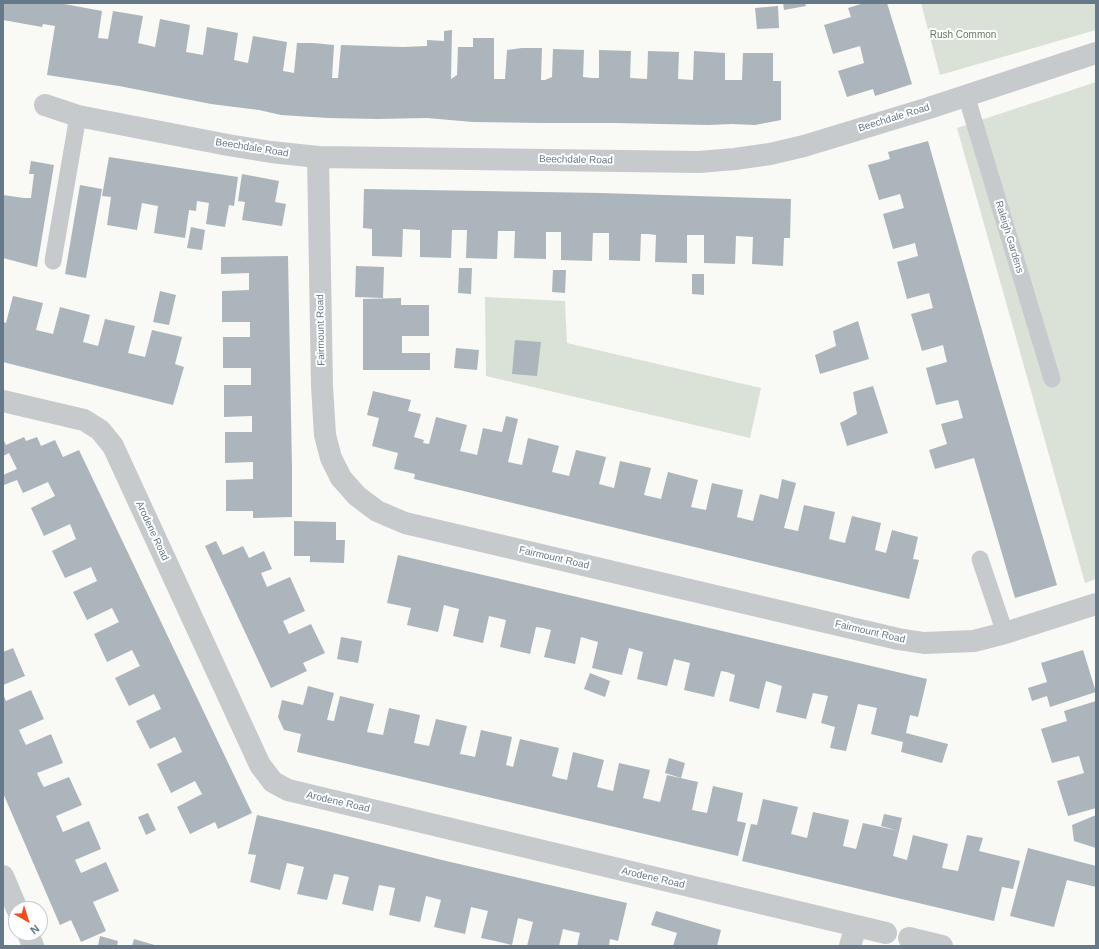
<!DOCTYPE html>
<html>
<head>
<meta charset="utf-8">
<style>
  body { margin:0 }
  #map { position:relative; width:1099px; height:949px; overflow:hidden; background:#f9f9f6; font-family:Helvetica,sans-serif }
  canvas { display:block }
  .frame { position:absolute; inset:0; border:4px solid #667988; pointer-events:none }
  .north { position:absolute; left:8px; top:901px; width:40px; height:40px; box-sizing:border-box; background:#fff; border:1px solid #c2c9cf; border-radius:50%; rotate:141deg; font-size:11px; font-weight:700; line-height:16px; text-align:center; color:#667988 }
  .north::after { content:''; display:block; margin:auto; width:14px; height:18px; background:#eb5023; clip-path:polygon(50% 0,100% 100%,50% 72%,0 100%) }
</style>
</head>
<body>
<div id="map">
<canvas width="1099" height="949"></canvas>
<div class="frame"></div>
<div class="north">N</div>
</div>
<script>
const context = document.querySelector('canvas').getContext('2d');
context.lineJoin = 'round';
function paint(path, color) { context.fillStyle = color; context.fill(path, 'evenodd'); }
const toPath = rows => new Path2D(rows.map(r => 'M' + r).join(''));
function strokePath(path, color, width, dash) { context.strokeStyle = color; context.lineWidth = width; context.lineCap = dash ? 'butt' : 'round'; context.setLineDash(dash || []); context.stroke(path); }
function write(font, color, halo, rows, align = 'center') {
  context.font = font + ' Helvetica,sans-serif'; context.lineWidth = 4; context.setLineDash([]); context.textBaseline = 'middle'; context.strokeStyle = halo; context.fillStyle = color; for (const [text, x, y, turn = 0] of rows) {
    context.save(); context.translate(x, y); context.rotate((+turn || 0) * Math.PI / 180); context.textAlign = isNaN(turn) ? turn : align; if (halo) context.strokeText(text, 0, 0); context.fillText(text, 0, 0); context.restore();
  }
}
paint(toPath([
  [921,3,1096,3,1096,30,940,75],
  [1096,82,1096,579,1085,583,957,128],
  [485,297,565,301,567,343,761,388,750,438,486,376]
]), '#dae1d7');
paint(toPath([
  [3,3,59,3,102,11,98,38,108,39,113,11,143,16,138,43,155,47,160,19,190,25,186,52,203,55,207,27,238,33,234,60,248,63,253,36,287,42,283,71,289,72,294,73,297,43,313,43,334,45,332,78,338,78,341,45,403,47,427,46,427,40,444,41,444,31,452,30,451,79,457,75,458,47,473,47,473,38,494,38,494,79,505,79,507,50,522,48,542,48,541,80,545,80,552,77,553,49,584,50,583,77,592,78,599,78,599,50,631,51,630,78,647,79,648,51,679,52,678,79,693,80,694,51,725,53,725,80,742,80,743,53,773,53,773,81,781,81,781,120,755,125,732,124,708,125,615,123,544,123,473,122,427,118,377,119,328,118,281,115,259,110,211,104,119,86,47,75,55,26,43,24,42,27,3,20],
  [783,3,805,3,806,6,784,10],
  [864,3,887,3,912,84,875,96,873,89,847,97,838,71,864,63,860,46,833,54,824,25,851,17,848,8],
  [778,6,779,28,757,29,755,8],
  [928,141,993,369,1057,585,1015,598,974,458,935,469,929,450,947,444,941,424,963,418,958,400,936,405,926,368,947,362,945,354,943,345,922,351,911,314,933,308,929,293,907,299,897,262,918,256,915,243,893,249,883,214,904,208,900,194,879,200,868,165,890,159,888,152],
  [109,157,238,177,234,206,229,205,225,227,206,224,209,203,197,201,196,211,189,210,185,238,154,233,158,206,142,203,137,230,107,225,111,197,102,196],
  [31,161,54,165,37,267,3,258,3,195,24,198,31,198,34,174,29,174],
  [242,174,279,181,275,202,286,204,282,226,242,220,245,202,238,201],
  [80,185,102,189,86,278,65,274],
  [364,189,601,193,791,199,790,238,784,238,783,266,752,264,753,237,736,236,735,264,704,263,704,235,687,235,687,263,655,262,656,235,648,234,641,234,640,261,609,260,609,233,593,233,592,261,561,260,561,232,546,232,546,259,514,258,515,231,498,231,497,259,466,258,467,230,452,230,451,258,420,257,420,230,403,229,402,257,372,256,372,229,363,228],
  [191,227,205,230,202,250,187,248],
  [288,256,292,469,292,517,253,518,253,511,226,511,226,480,253,479,253,462,225,463,225,432,252,432,252,416,224,417,224,385,251,385,251,368,223,368,223,337,250,337,250,322,222,322,222,291,249,290,249,273,221,274,221,257],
  [356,266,384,267,383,298,355,297],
  [459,268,472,268,471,294,458,293],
  [553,270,566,270,565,293,552,292],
  [692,274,704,274,704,295,692,294],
  [160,291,176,295,169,325,153,322],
  [13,296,43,303,36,330,53,334,60,307,90,315,83,342,98,346,105,319,135,326,128,353,145,357,152,330,182,337,175,364,184,367,173,405,3,362,3,322,6,323],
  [401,298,401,305,429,305,429,336,402,336,402,353,430,353,430,370,363,370,363,299],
  [858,321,869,359,820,374,815,355,836,346,833,331],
  [515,340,541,342,537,376,512,374],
  [456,348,479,350,477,370,454,368],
  [873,386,888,433,847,446,840,423,857,414,853,392],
  [373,391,411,400,408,411,421,414,414,437,424,440,423,443,429,444,436,417,467,425,460,451,477,455,483,428,502,432,506,416,518,419,508,462,522,465,528,438,559,446,552,472,569,476,576,450,606,457,599,484,614,488,620,461,651,468,644,495,661,499,668,472,698,480,691,507,706,510,712,483,743,490,737,517,753,521,760,494,778,499,782,479,796,483,784,528,798,531,804,505,835,512,829,539,845,543,852,516,881,523,875,550,886,553,892,530,918,537,913,559,919,560,909,599,414,479,415,474,394,469,398,453,372,446,379,418,367,415],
  [24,437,26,441,37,437,41,446,55,440,63,457,79,450,252,813,218,829,215,822,190,834,177,807,202,794,195,781,171,793,157,764,182,752,178,743,175,737,150,749,136,721,161,709,157,700,154,694,129,706,115,678,140,666,132,650,107,662,94,634,119,622,112,608,87,620,73,592,97,581,91,567,65,578,52,551,76,539,70,524,44,536,31,508,55,496,48,482,23,493,17,480,4,485,3,482,3,475,17,469,9,453,3,456,3,439,6,445],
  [294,521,336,522,336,540,345,540,344,563,310,562,310,556,294,556],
  [216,541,223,555,243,546,249,558,264,551,272,569,261,573,267,587,290,577,305,611,283,621,289,634,311,624,325,653,303,663,307,671,271,688,205,546],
  [398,555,927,679,918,717,910,715,906,733,948,744,942,763,901,752,903,742,871,734,877,708,858,704,846,751,830,748,835,727,821,723,828,696,813,693,806,719,776,712,782,686,766,681,759,709,729,701,735,675,727,672,721,671,714,697,684,690,690,663,674,659,667,686,637,679,643,652,629,648,622,675,592,668,598,642,581,637,575,664,544,657,551,630,543,628,536,627,530,654,500,647,506,620,489,616,483,643,453,636,459,609,451,607,444,605,438,632,407,625,411,608,387,603],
  [341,637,362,641,358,663,337,659],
  [13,648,25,676,3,685,3,652],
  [1083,650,1096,692,1050,707,1047,696,1032,701,1028,688,1047,682,1041,663],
  [590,673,610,681,605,697,584,689],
  [308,686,334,693,327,720,334,721,340,696,374,704,367,732,383,735,389,708,420,715,414,743,429,746,436,719,467,726,460,754,466,755,475,757,481,730,512,737,506,765,513,767,520,739,559,748,552,776,558,778,567,780,573,752,604,760,597,787,613,791,619,763,650,770,643,798,660,802,667,775,698,782,692,810,707,813,713,786,743,793,737,821,746,823,738,856,297,752,301,734,284,730,278,717,282,700,303,705],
  [31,690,44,719,19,730,23,739,26,745,51,734,63,763,37,773,41,782,44,787,69,777,82,805,56,816,63,832,89,821,101,849,75,860,81,873,106,862,119,891,93,902,106,931,81,942,71,920,60,925,3,793,3,694,6,701],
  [1096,701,1096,808,1068,816,1057,781,1084,773,1079,756,1052,763,1041,729,1067,721,1064,711],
  [669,758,685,763,681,778,665,773],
  [763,799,798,807,791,834,807,838,813,812,849,820,843,846,856,849,863,823,899,831,893,856,907,860,913,835,948,844,942,868,958,871,967,835,983,838,979,851,1020,861,1013,889,1002,887,994,921,742,861,751,824,757,825],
  [148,813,156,830,146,835,138,817],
  [884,814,902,818,899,831,881,826],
  [257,815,326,831,442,860,627,903,618,941,610,939,609,946,577,946,580,933,563,929,559,946,527,946,533,922,518,918,512,945,495,941,481,938,488,911,471,907,465,934,434,927,441,900,426,896,420,922,389,915,395,888,379,885,373,911,342,904,349,877,340,875,334,874,327,900,297,894,304,867,287,863,280,890,250,882,256,855,248,854],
  [1096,815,1096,848,1074,841,1072,825],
  [1028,848,1096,866,1096,887,1067,880,1054,927,1010,916],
  [656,911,721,930,717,946,673,946,677,933,651,925],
  [100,936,118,941,117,946,98,946],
  [134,939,158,946,132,946]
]), '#acb5bb');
strokePath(toPath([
  [966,95,1052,379],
  [53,261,78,116],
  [980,559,1005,633]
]), '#c6cacd', 17);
strokePath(toPath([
  [45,105,78,116,228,145,271,152,318,157,699,162,735,159,770,154,804,146,929,108,1096,53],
  [318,157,322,386,325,435,331,458,341,478,357,496,377,511,405,523,898,639,924,643,974,641,1005,633,1096,604],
  [3,401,84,420,100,430,113,446,260,765,273,782,288,790,886,933],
  [3,876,17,909],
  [28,933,33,946],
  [909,938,942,946],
  [850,946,856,926]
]), '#c6cacd', 22);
write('10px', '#667a61', '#fff', [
  ["Rush Common",963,35]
]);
write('10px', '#667988', '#fff', [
  ["Beechdale Road",894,118,-17],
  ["Beechdale Road",252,148,9],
  ["Beechdale Road",576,160,1],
  ["Raleigh Gardens",1009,237,73],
  ["Fairmount Road",321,330,-91],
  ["Arodene Road",152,531,65],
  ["Fairmount Road",554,558,13],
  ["Fairmount Road",870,632,13],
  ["Arodene Road",338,802,13],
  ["Arodene Road",653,878,13]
]);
</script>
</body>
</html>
